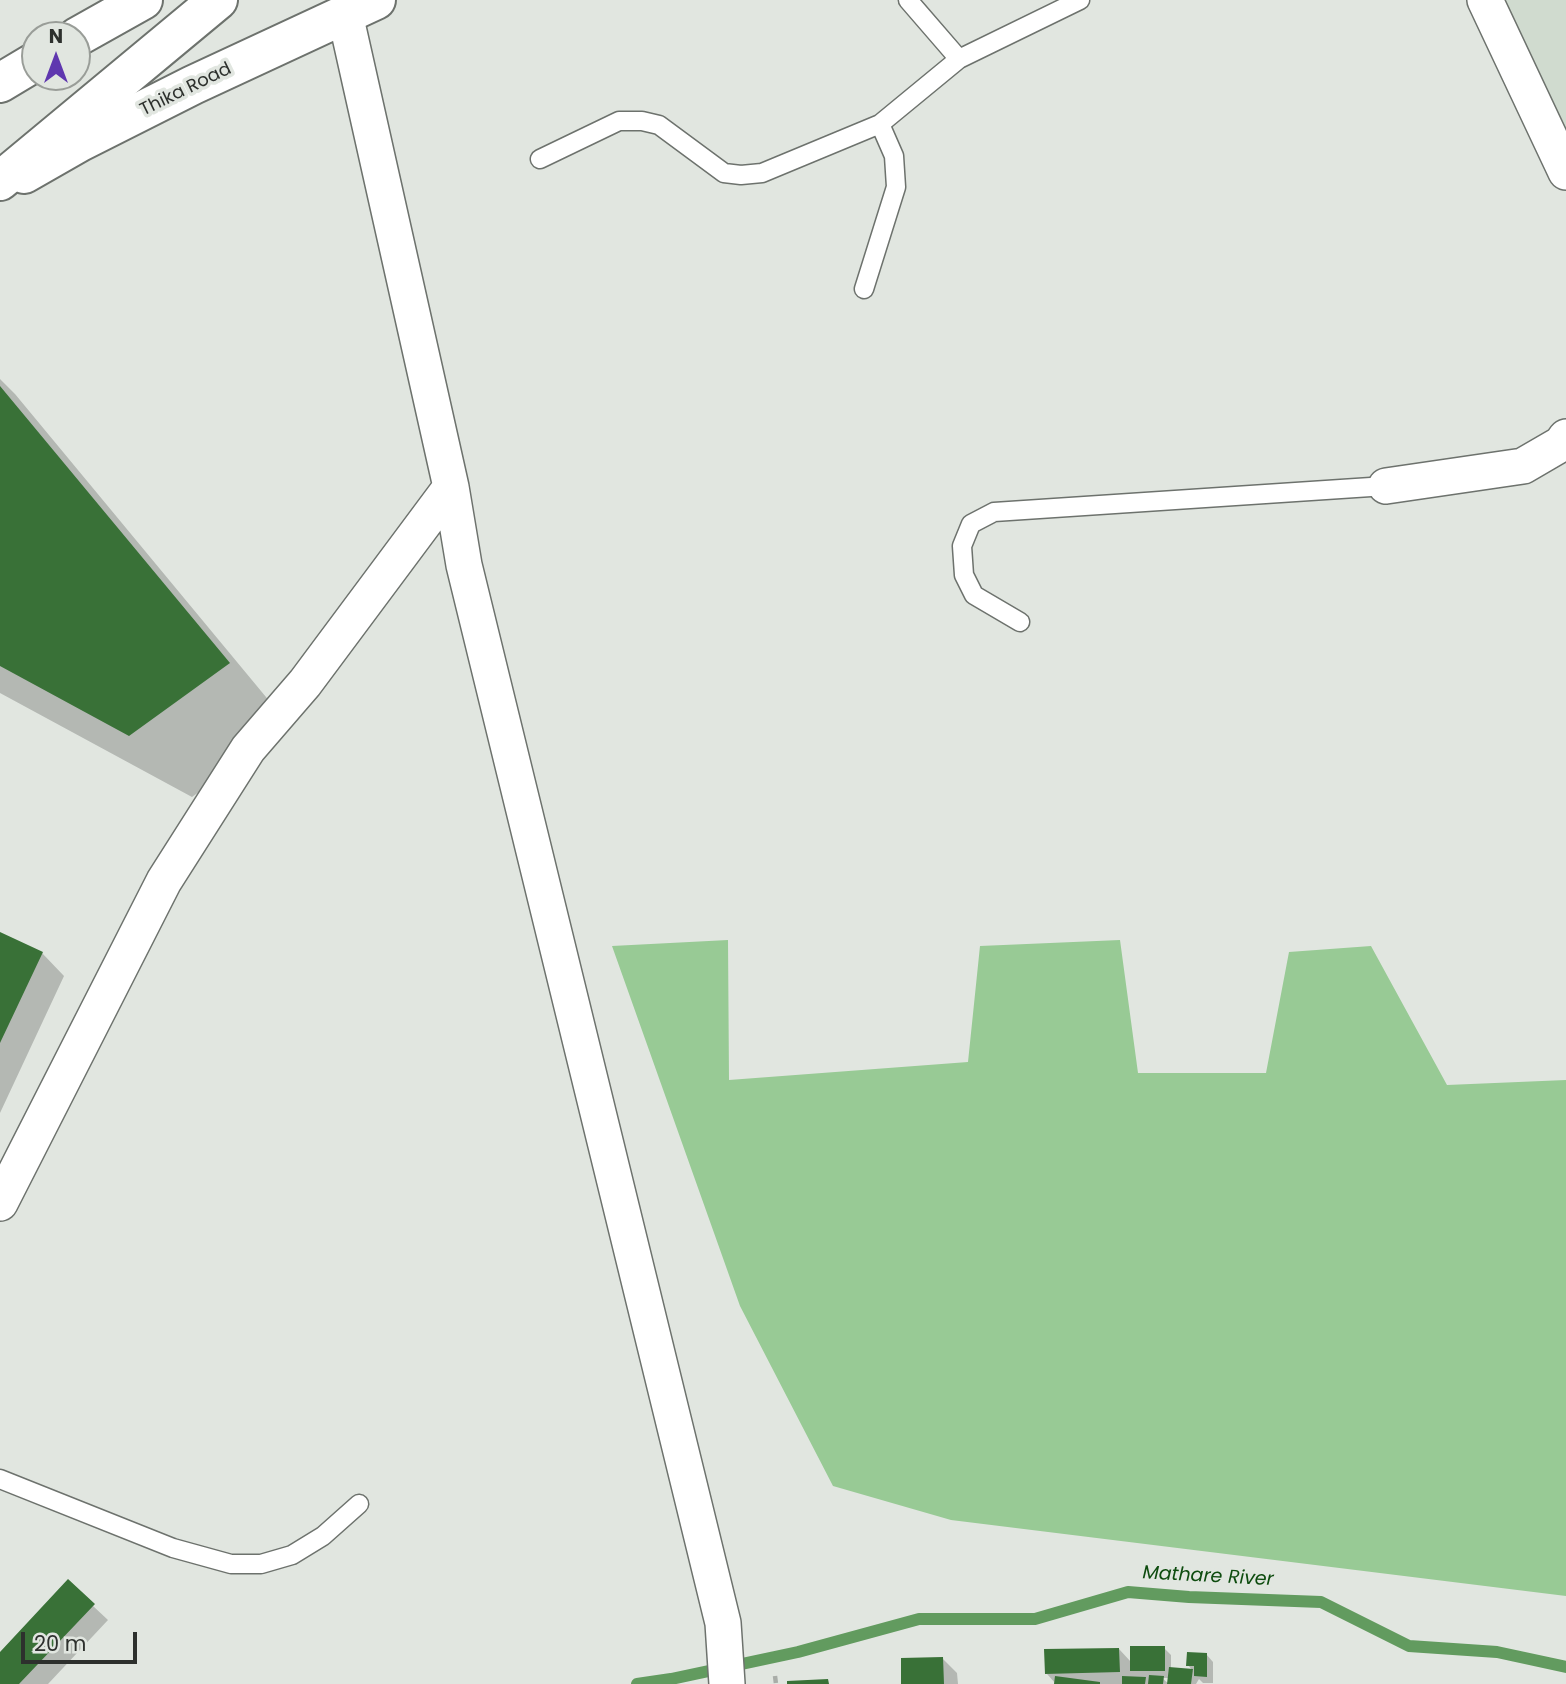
<!DOCTYPE html>
<style>
body{margin:0}
#map{position:relative;width:1566px;height:1684px;overflow:hidden;background:#e1e6e0;font-family:Poppins,sans-serif}
canvas{display:block}
.north{position:absolute;left:21px;top:21px;width:70px;height:70px;box-sizing:border-box;background:#e1e6e0;border:2px solid #999d98;border-radius:50%;rotate:0deg;font-size:19px;font-weight:700;line-height:28px;text-align:center;color:#2d302d}
.north::after{content:'';display:block;margin:auto;width:24px;height:32px;background:#5f37af;clip-path:polygon(50% 0,100% 100%,50% 72%,0 100%)}
.scale{position:absolute;left:21px;top:1632px;width:116px;height:32px;box-sizing:border-box;border:4px solid #2d302d;border-top:0;padding-left:9px;font-size:21px;line-height:24px;white-space:nowrap;color:#2d302d;-webkit-text-stroke:5px #e1e6e0;paint-order:stroke}
</style>
<div id="map">
<canvas width="1566" height="1684"></canvas>
<div class="north">N</div>
<div class="scale">20 m</div>
</div>
<script>
const context = document.querySelector('canvas').getContext('2d');
context.lineJoin = 'round';
function fillPath(path, color) {
  context.fillStyle = color;
  context.fill(path, 'evenodd');
}
function shape(rows) {
  const path = new Path2D();
  for (const r of rows) {
    path.moveTo(r[0], r[1]);
    for (let i = 2; i < r.length; i += 2) path.lineTo(r[i], r[i + 1]);
  }
  return path;
}
function trace(path, color, width, dash) {
  context.strokeStyle = color;
  context.lineWidth = width;
  context.lineCap = dash ? 'butt' : 'round';
  context.setLineDash(dash || []);
  context.stroke(path);
}
function write(font, color, halo, rows, align = 'center') {
  context.font = font + ' Poppins,sans-serif';
  context.lineWidth = 7;
  context.setLineDash([]);
  context.textBaseline = 'middle';
  context.strokeStyle = halo;
  context.fillStyle = color;
  for (const [text, x, y, turn = 0] of rows) {
    context.save();
    context.translate(x, y);
    context.rotate((+turn || 0) * Math.PI / 180);
    context.textAlign = isNaN(turn) ? turn : align;
    if (halo) context.strokeText(text, 0, 0);
    context.fillText(text, 0, 0);
    context.restore();
  }
}
const built = shape([
 [1502,0,1566,0,1566,137]
]);
const green = shape([
 [728,940,729,1080,968,1062,980,946,1120,940,1138,1073,1266,1073,1289,952,1371,946,1447,1085,1566,1080,1566,1596,951,1520,833,1486,740,1306,612,946]
]);
const shadow = shape([
 [0,379,15,394,290,726,192,797,0,693],
 [0,934,42,953,64,976,0,1113],
 [93,1606,108,1620,48,1684,0,1684,0,1655],
 [1164,1648,1171,1655,1171,1669,1193,1671,1188,1665,1206,1654,1213,1662,1213,1683,1203,1683,1199,1679,1196,1684,1169,1684,1170,1678,1162,1678,1169,1684,1056,1684,1047,1674,1119,1649,1131,1662],
 [942,1658,957,1673,958,1684,903,1684]
]);
const stream = shape([
 [637,1684,671,1679,798,1652,919,1619,1035,1619,1128,1592,1189,1597,1321,1602,1409,1646,1497,1652,1566,1667]
]);
const building = shape([
 [0,386,230,663,129,736,0,666],
 [0,932,43,952,0,1043],
 [68,1579,95,1604,19,1684,0,1684,0,1652],
 [1130,1646,1165,1646,1165,1671,1130,1671],
 [1119,1648,1120,1672,1045,1674,1044,1649],
 [1187,1652,1207,1653,1207,1677,1194,1676,1194,1666,1186,1666],
 [943,1657,944,1684,901,1684,901,1658],
 [1169,1667,1193,1669,1191,1684,1167,1684],
 [1149,1675,1164,1676,1163,1684,1148,1684],
 [1055,1676,1100,1682,1100,1684,1054,1684],
 [1122,1676,1146,1677,1145,1684,1122,1684],
 [828,1679,829,1684,787,1684,787,1681]
]);
const path = shape([
 [775,1676,776,1684]
]);
const lane = shape([
 [908,0,959,59],
 [540,159,619,121,642,121,659,125,724,173,741,175,762,173,880,124,959,59,1080,0],
 [864,289,896,187,894,156,880,124],
 [1020,622,974,595,964,575,962,546,971,524,994,512,1386,486],
 [0,1479,173,1548,231,1564,261,1564,292,1555,323,1536,359,1504]
]);
const street = shape([
 [1485,0,1566,172],
 [345,14,451,487,464,565,723,1623,727,1684],
 [1386,486,1523,466,1561,444,1566,437],
 [0,1203,164,881,248,749,305,683,451,487]
]);
const secondary = shape([
 [24,174,80,142,193,85,376,0]
]);
const highway = shape([
 [77,37,143,0],
 [0,83,35,62],
 [0,181,218,0]
]);
const streetNames = [
 ["Thika Road",186,90,-26]
];
const waterNames = [
 ["Mathare River",1208,1577,3]
];
fillPath(built, '#d0dbcf');
fillPath(green, '#98ca95');
fillPath(shadow, '#0003');
trace(stream, '#629b5f', 12);
fillPath(building, '#397137');
trace(lane, '#6d726d', 21);
trace(street, '#6d726d', 38);
trace(secondary, '#6d726d', 42);
trace(highway, '#6d726d', 42);
trace(path, '#a9ada8', 4.5, [7, 3.5]);
trace(lane, '#fff', 18);
trace(street, '#fff', 35);
trace(secondary, '#fff', 38);
trace(highway, '#fff', 38);
write('18px', '#2d302d', '#e1e6e0', streetNames);
write('italic 19px', '#0e4c0f', '#e1e6e0', waterNames);
</script>
